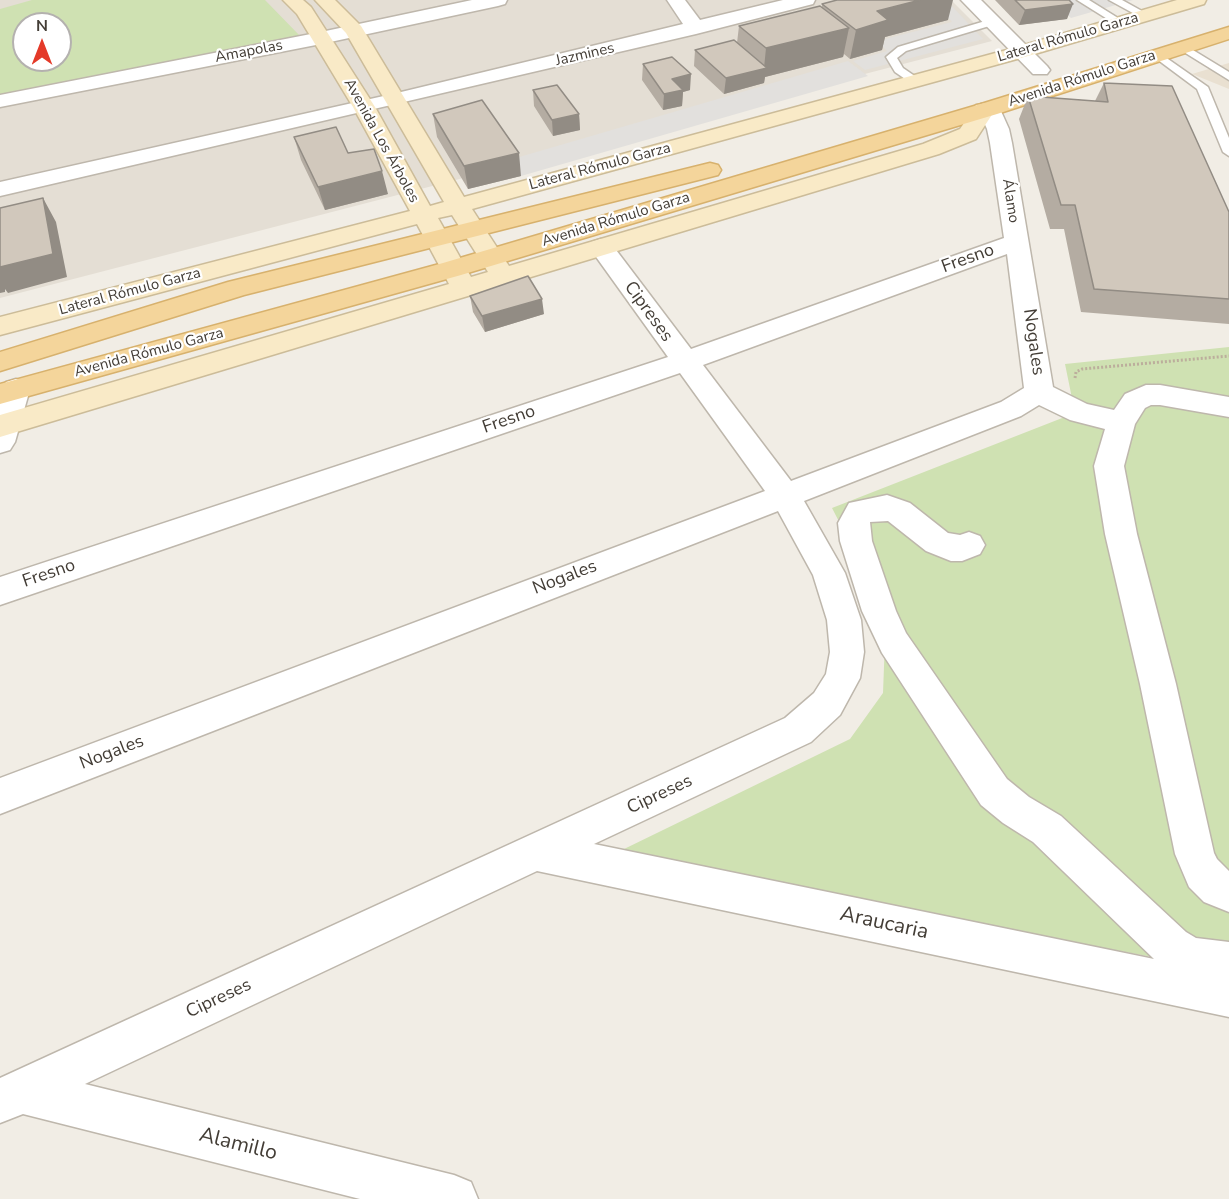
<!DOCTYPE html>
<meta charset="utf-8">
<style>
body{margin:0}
#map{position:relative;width:1229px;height:1199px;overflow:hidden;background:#f1ede5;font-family:"Nunito Sans",sans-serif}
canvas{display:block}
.north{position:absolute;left:12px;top:12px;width:60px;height:60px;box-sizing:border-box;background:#fff;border:2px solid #b4b1af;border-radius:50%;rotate:0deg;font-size:16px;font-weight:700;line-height:24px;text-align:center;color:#433d36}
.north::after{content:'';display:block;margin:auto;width:21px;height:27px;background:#e43a29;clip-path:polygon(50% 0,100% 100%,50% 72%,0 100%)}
</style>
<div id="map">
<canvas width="1229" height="1199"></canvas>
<div class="north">N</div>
</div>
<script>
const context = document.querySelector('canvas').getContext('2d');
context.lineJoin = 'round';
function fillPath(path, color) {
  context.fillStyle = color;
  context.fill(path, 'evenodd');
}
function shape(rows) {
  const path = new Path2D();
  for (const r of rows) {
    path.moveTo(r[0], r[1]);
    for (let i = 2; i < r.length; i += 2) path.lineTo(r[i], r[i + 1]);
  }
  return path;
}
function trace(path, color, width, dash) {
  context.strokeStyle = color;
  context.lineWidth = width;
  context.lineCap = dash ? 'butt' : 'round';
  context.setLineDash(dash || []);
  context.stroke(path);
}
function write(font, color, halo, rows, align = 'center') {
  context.font = font + ' "Nunito Sans",sans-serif';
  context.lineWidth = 4.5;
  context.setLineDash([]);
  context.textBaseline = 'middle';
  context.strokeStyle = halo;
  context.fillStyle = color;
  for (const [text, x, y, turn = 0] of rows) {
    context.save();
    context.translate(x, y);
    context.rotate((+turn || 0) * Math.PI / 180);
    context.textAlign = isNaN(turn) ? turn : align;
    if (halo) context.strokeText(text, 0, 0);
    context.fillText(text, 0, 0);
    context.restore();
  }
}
const residential = shape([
 [0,0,951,0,992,41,0,298],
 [24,24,60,24,60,60,24,60]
]);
const education = shape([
 [1229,63,1229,89,1192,74]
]);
const green = shape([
 [32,0,265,0,300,36,0,98,0,9],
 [24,24,60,24,60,60,24,60],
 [1229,347,1229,971,646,864,622,850,850,739,883,693,886,613,832,508,1075,413,1065,364]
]);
const parking = shape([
 [1050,0,1133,0,1071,18],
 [949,3,983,39,865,70,853,61,887,51,877,41,952,22,938,6],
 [848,61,868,76,521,176,516,158]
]);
const path = shape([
 [1075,378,1076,372,1082,369,1229,356]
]);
const lane = shape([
 [1077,0,1089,0,1126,23,1117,25,1077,0],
 [1109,0,1122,0,1151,16,1142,18,1109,0],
 [992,19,996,20,996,24,906,51,897,58,903,68,919,79,919,83,911,83,895,72,886,57,898,47,992,19],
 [1183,44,1229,72,1229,80,1179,49,1178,47,1183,44],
 [1158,52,1208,87,1229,138,1229,156,1223,152,1197,89,1154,57,1154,53,1158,52]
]);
const street = shape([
 [472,0,507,0,505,4,498,6,321,44,0,107,0,95,321,32,472,0],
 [667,0,685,0,700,20,783,0,815,0,813,4,696,34,0,196,0,182,397,93,683,24,667,0],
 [961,0,981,0,1047,66,1050,70,1047,74,1033,74,961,0],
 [989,103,997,104,1000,109,1009,129,1012,143,1053,387,1087,404,1114,410,1125,394,1146,385,1160,385,1229,397,1229,417,1160,405,1151,405,1145,408,1135,424,1124,466,1137,534,1176,684,1214,853,1217,859,1229,871,1229,912,1204,902,1189,887,1175,854,1140,684,1105,534,1094,466,1105,429,1070,420,1039,405,1021,416,804,501,845,573,861,620,864,652,860,678,840,715,811,742,594,844,1154,959,1033,842,1003,823,981,805,882,653,862,611,840,541,838,523,849,503,887,495,910,503,948,533,960,535,969,532,980,536,985,545,980,554,962,561,951,561,926,551,888,521,870,522,872,541,896,611,906,633,1007,779,1029,797,1061,816,1186,932,1196,938,1229,942,1229,1017,537,871,85,1084,454,1175,471,1182,478,1199,360,1199,23,1114,0,1123,0,1078,785,718,814,693,826,674,830,652,827,620,813,575,778,511,0,814,0,778,765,491,680,373,0,605,0,577,668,357,589,247,592,242,601,239,610,242,691,349,1004,238,990,143,987,129,978,109,981,104,989,103],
 [1007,254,1024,388,1001,402,791,481,703,365,1007,254],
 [16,379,26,382,30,389,15,442,10,450,0,453,0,395,6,382,16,379]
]);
const secondary = shape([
 [283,0,303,0,311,7,375,107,430,206,444,202,346,33,315,0,335,0,361,26,464,197,1014,48,1177,0,1206,0,1204,4,1028,56,472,209,509,266,923,144,960,129,976,105,984,104,992,105,995,110,976,139,939,154,0,437,0,415,449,284,417,224,0,335,0,317,410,211,353,107,297,14,283,0],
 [452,215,488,272,471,277,438,218,452,215]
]);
const primary = shape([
 [1229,27,1229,39,997,114,461,275,0,404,0,384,443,263,981,104,1229,27],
 [710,163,718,165,721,170,718,175,244,295,0,371,0,352,228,282,710,163]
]);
const wall = shape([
 [995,0,1069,0,1067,19,1019,25],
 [822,4,948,20,885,37,882,50,850,59,844,54,843,57,765,77,764,83,724,94,694,66,695,50,737,43,739,26,822,7],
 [643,64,690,90,683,92,682,106,663,110,642,80],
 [1104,83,1229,212,1229,324,1081,312,1064,229,1050,229,1019,119,1028,96,1095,101],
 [533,90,579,114,580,130,553,136,534,106],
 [433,114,521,176,468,189,437,137],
 [294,137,348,153,388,194,325,210,301,160],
 [470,296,544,314,485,332,473,312]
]);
const shadedWall = shape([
 [920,0,953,0,948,20,885,37,882,50,850,59,856,30,877,11],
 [1073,4,1067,19,1019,25,1025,10],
 [849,28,843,57,765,77,764,83,724,94,726,78,764,68,766,48],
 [691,74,690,90,683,92,682,106,663,110,664,94,672,79],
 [579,114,580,130,553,136,552,120],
 [519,153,521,176,468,189,464,166],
 [382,171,388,194,325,210,318,187],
 [43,198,56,222,67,277,8,293,5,289,5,292,0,293,0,259],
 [542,299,544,314,485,332,482,316]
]);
const building = shape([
 [837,0,920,0,877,11,888,20,856,30,822,4,837,0],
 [1015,0,1069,0,1073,4,1025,10,1015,0],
 [820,6,849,28,766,48,739,26,820,6],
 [734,40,767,68,726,78,695,50,734,40],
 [672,57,691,74,672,79,683,90,664,94,643,64,672,57],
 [1104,83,1172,86,1229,212,1229,299,1094,289,1075,205,1061,205,1028,96,1108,102,1104,83],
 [557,85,579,114,552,120,533,90,557,85],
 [482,100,519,153,464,166,433,114,482,100],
 [336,127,348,153,374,149,382,171,318,187,294,137,336,127],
 [43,198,53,254,0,267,0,208,43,198],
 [528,276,542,299,482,316,470,296,528,276]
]);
const farStreetnames = [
 ["Lateral Rómulo Garza",1068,38,-16],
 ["Amapolas",249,52,-11],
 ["Jazmines",585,55,-13],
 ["Avenida Rómulo Garza",1082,79,-18],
 ["Avenida Los Árboles",381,141,61],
 ["Lateral Rómulo Garza",600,167,-15],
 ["Álamo",1010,201,81],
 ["Avenida Rómulo Garza",616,220,-17],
 ["Lateral Rómulo Garza",130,292,-15],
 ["Avenida Rómulo Garza",149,353,-15]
];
const streetNames = [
 ["Fresno",968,259,-20],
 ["Cipreses",648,312,54],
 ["Nogales",1033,342,82],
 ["Fresno",509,420,-19],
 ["Fresno",49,574,-19],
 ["Nogales",565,578,-21],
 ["Nogales",112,753,-21],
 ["Cipreses",660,795,-25],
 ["Cipreses",219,999,-25]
];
const nearStreetnames = [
 ["Araucaria",884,924,12],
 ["Alamillo",238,1145,14]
];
fillPath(residential, '#e4ded4');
fillPath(education, '#e9e0d1');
fillPath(green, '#cfe1b2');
fillPath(parking, '#e2e0dd');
trace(lane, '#beb7ac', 3);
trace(street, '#beb7ac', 3);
trace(secondary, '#ccbc99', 3);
trace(primary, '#d7b16d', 3);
trace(path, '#bcae9c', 3, [2, 2]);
fillPath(lane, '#fff');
fillPath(street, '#fff');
fillPath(secondary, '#f9eac7');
fillPath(primary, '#f4d59b');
fillPath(wall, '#b4aca2');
fillPath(shadedWall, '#928c84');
fillPath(building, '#d1c8bc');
trace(building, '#928c84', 1.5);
write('15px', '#433d36', '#fff', farStreetnames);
write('18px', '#433d36', '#fff', streetNames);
write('21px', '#433d36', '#fff', nearStreetnames);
</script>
